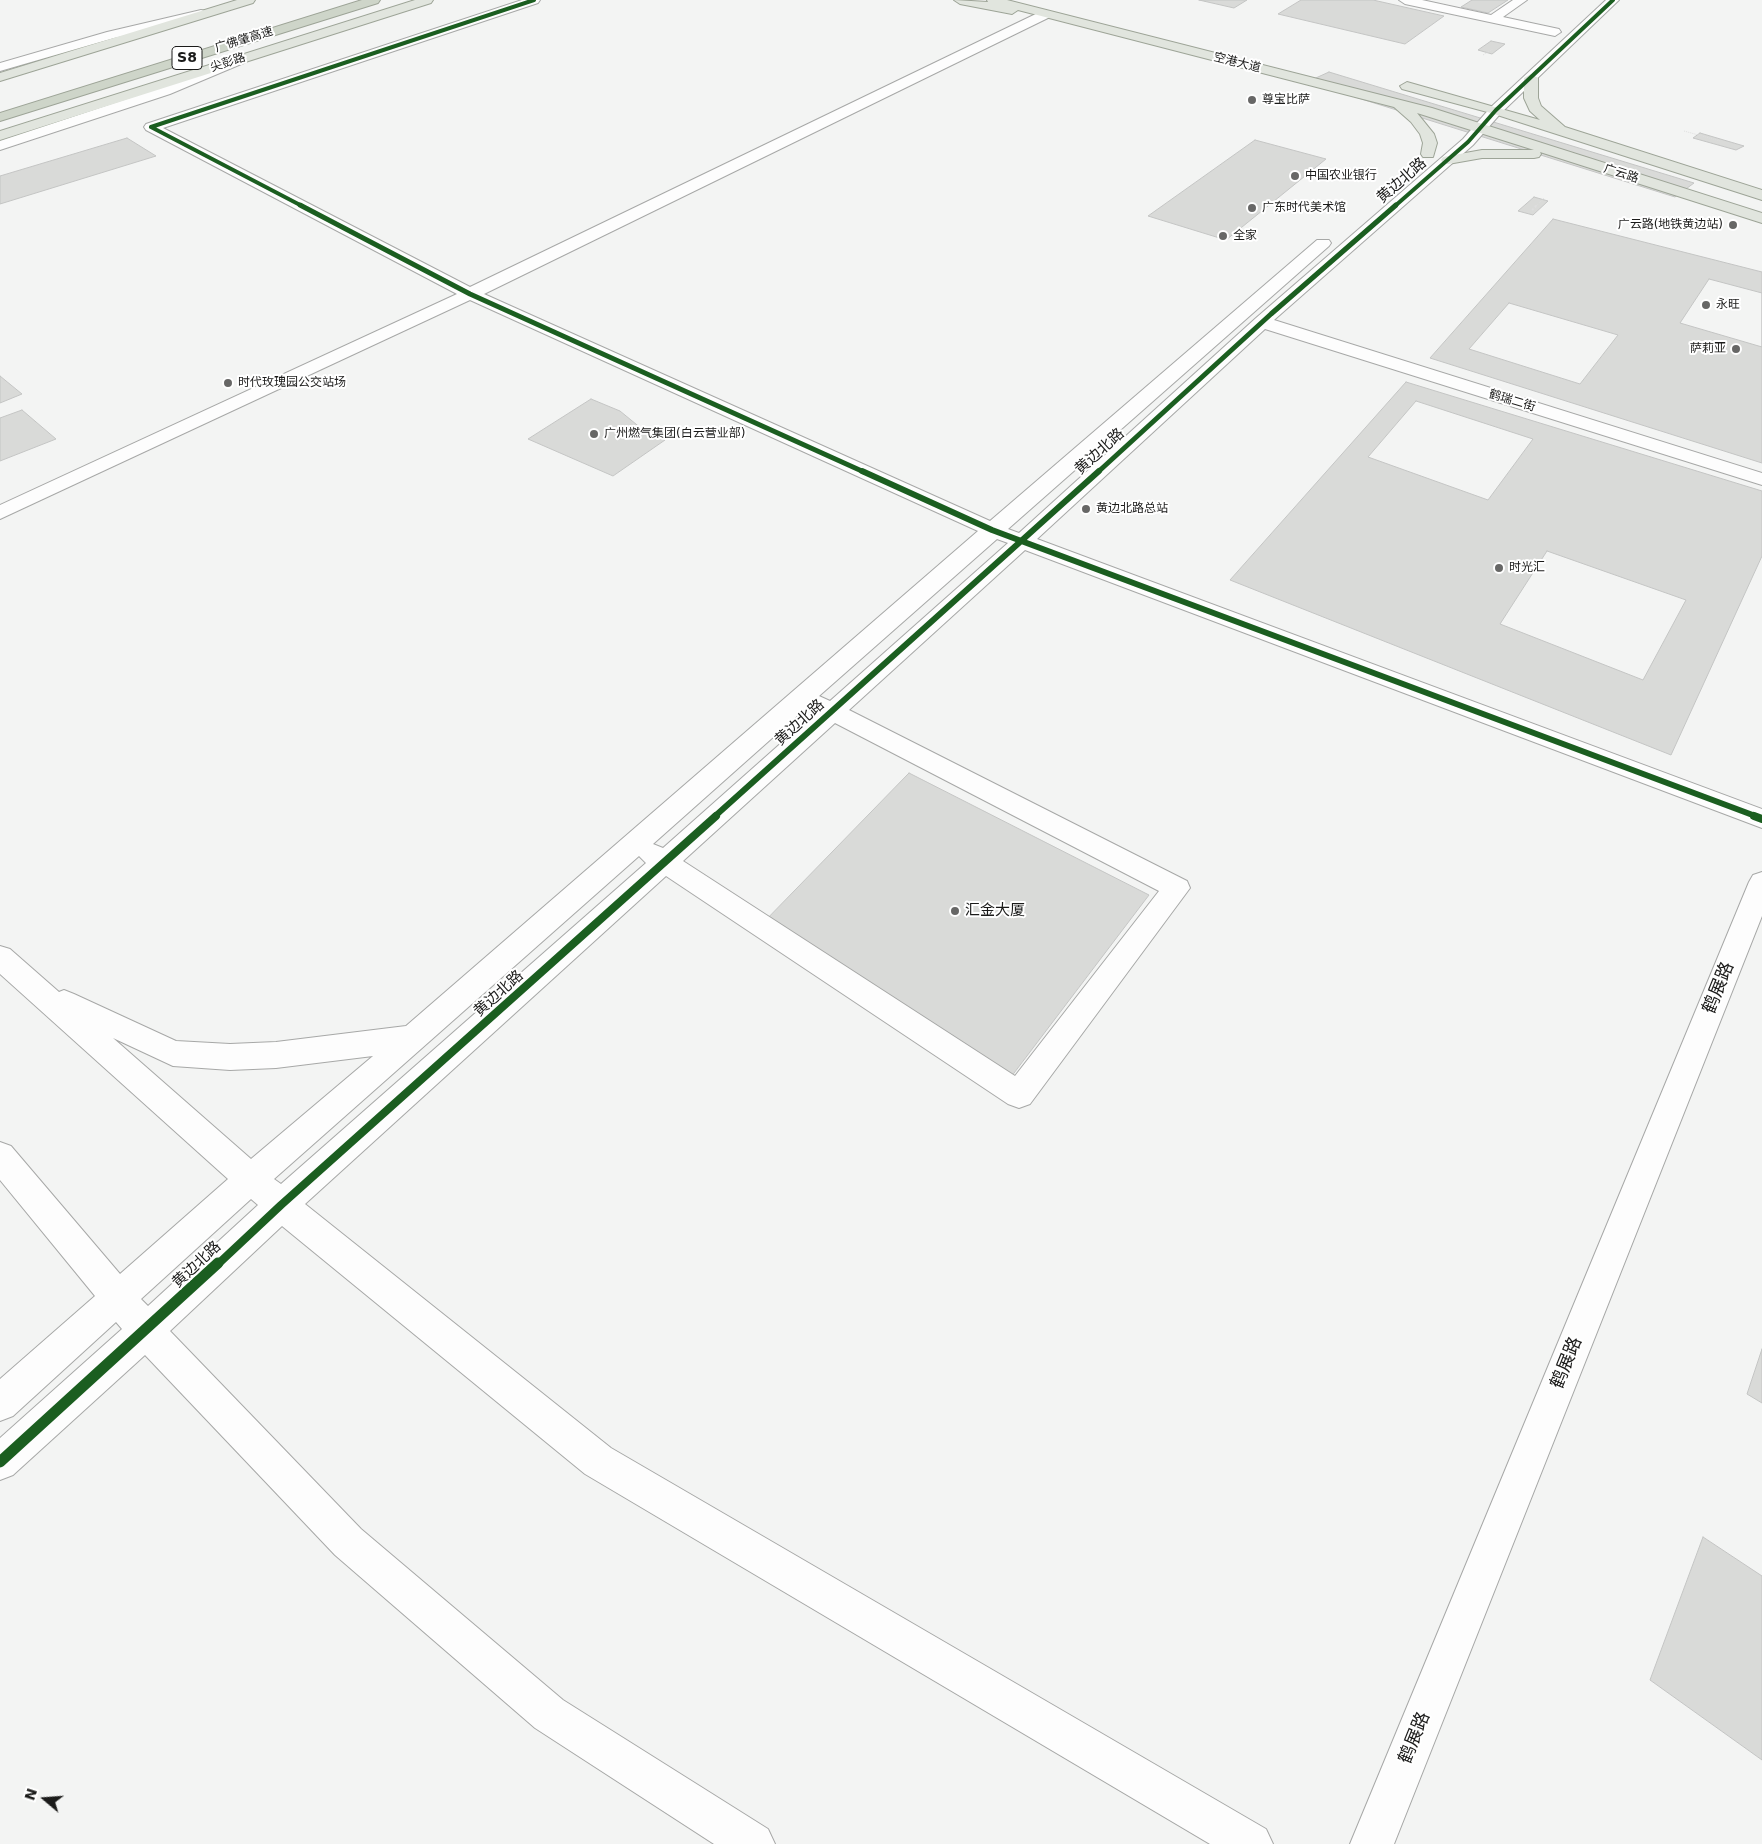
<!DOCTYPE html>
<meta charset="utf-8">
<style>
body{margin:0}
#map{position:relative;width:1762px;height:1844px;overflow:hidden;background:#f3f4f3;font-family:"DejaVu Sans",sans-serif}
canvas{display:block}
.north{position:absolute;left:20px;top:1774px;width:50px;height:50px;-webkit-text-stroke:4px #fff;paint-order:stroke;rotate:288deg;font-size:14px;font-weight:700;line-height:20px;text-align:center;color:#1b1b1a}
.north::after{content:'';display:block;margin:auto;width:18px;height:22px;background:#1b1b1a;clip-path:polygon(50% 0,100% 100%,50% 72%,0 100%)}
</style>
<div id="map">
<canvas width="1762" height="1844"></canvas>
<div class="north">N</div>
</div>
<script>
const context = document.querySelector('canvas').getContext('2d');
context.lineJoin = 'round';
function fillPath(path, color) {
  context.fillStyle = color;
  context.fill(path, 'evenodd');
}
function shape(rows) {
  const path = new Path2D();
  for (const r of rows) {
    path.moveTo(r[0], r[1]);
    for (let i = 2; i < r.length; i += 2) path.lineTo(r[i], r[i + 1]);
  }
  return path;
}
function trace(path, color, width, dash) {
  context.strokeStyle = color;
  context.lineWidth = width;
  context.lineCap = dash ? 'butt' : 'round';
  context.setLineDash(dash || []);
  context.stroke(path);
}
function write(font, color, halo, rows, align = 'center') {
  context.font = font + ' "DejaVu Sans","Noto Sans SC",sans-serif';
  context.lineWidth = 4;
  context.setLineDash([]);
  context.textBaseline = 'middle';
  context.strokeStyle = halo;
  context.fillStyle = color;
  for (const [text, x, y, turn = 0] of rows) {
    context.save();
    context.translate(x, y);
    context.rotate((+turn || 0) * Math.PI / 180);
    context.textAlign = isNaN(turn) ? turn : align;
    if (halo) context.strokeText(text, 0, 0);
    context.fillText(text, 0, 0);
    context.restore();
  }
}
const building = shape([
 [1199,0,1247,0,1234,8,1199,0],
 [1301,0,1373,0,1444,16,1405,44,1278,14,1301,0],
 [1472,0,1508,0,1488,13,1461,7,1472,0],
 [1491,41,1505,44,1492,54,1478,50,1491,41],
 [1329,72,1694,183,1675,197,1307,82,1329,72],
 [1700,133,1744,146,1736,150,1693,138,1700,133],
 [127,138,156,156,0,204,0,176,127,138],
 [1255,140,1326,159,1226,240,1148,216,1255,140],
 [1534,197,1548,201,1533,215,1518,211,1534,197],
 [1553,219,1762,272,1762,463,1430,358,1553,219],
 [1709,279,1762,293,1762,347,1680,323,1709,279],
 [1509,303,1618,335,1580,384,1469,349,1509,303],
 [0,376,22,394,0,403,0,376],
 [1406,382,1762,491,1762,556,1671,755,1230,580,1406,382],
 [591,399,620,411,642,429,665,440,613,476,528,439,591,399],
 [1416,401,1533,439,1488,500,1368,457,1416,401],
 [22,410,56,439,0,461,0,418,22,410],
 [1547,551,1686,600,1643,680,1500,624,1547,551],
 [909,773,1149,895,1011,1077,759,927,909,773],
 [1762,1349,1762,1403,1747,1394,1762,1349],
 [1703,1537,1762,1576,1762,1760,1650,1680,1703,1537]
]);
const pathFar1 = shape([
 [1483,55,1493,49],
 [1684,131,1720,141],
 [1536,206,1544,198]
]);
const path = shape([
 [1532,210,1537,205]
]);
const minor = shape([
 [522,0,540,0,538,3,163,128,470,287,1042,11,1050,11,1052,14,1050,17,484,294,990,521,1317,240,1329,240,1331,243,1329,246,1008,529,1019,533,1256,318,1463,139,1491,107,1606,0,1619,0,1501,113,1473,145,1274,320,1762,473,1762,485,1265,329,1037,539,1762,809,1762,828,1025,550,849,710,1187,881,1190,888,1030,1104,1019,1108,1008,1104,666,876,305,1204,611,1448,1266,1829,1273,1844,1210,1844,585,1474,282,1226,170,1331,361,1529,563,1700,768,1829,775,1844,714,1844,535,1728,335,1555,145,1355,13,1475,0,1480,0,1438,122,1329,116,1322,13,1416,0,1421,0,1379,95,1296,0,1180,0,1142,11,1146,120,1274,228,1179,0,974,0,946,10,949,59,992,64,990,74,994,176,1041,230,1044,276,1042,406,1026,978,531,470,300,0,519,0,505,457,294,146,130,144,127,146,124,522,0],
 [997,539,1008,543,830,701,819,696,997,539],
 [807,707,815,713,663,848,653,844,807,707],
 [835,723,1159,891,1015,1076,683,861,835,723],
 [639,856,646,863,281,1184,274,1179,639,856],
 [113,1038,173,1066,230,1070,276,1068,373,1056,251,1159,113,1038],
 [251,1199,258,1205,148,1306,141,1299,251,1199],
 [1399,0,1422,0,1491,15,1513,0,1527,0,1503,17,1559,29,1561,32,1555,36,1405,4,1399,0],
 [201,10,205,11,207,14,205,17,114,38,0,71,0,63,107,32,201,10],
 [241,55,246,56,247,59,246,62,170,94,0,150,0,141,160,88,241,55],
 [1762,872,1762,916,1394,1844,1350,1844,1749,882,1753,875,1762,872]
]);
const major = shape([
 [237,0,255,0,253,3,0,81,0,73,237,0],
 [415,0,433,0,431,3,0,140,0,131,415,0],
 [954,0,988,2,987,0,1007,0,1432,108,1762,213,1762,223,1540,152,1541,154,1539,157,1534,158,1482,158,1448,164,1443,163,1441,160,1443,157,1482,150,1534,150,1417,113,1434,134,1437,143,1433,157,1423,157,1421,154,1423,143,1420,134,1411,122,1394,107,1018,10,1012,14,960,4,954,0],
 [1531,74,1538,78,1538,98,1541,106,1565,127,1762,190,1762,200,1491,113,1402,89,1400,86,1407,82,1540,120,1530,111,1524,98,1524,78,1531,74]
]);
const highway = shape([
 [362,0,380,0,378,3,0,121,0,113,362,0]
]);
const cyclewayFar4 = shape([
 [302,206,151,127,534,0],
 [1395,206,1468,142,1496,110,1613,0]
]);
const cyclewayFar3 = shape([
 [300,205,470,294,864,472],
 [1098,472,1271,314,1396,205]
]);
const cyclewayFar2 = shape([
 [862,471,992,530,1758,817],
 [714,817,1099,471]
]);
const cyclewayFar1 = shape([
 [1754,816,1762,819],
 [217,1265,281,1205,716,816]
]);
const cycleway = shape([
 [0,1462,218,1263]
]);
const markers = [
 [1252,100,5,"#676766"],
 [1295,176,5,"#676766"],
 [1252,208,5,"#676766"],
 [1733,225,5,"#676766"],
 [1223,236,5,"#676766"],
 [1706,305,5,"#676766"],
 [1736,349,5,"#676766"],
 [228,383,5,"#676766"],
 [594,434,5,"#676766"],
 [1086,509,5,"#676766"],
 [1499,568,5,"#676766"],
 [955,911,5,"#676766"]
];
const farStreetnames = [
 ["广佛肇高速",244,40,-17],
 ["尖彭路",228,63,-18],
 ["空港大道",1237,63,14],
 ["广云路",1621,174,18],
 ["鹤瑞二街",1512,401,17]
];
const farPoinames = [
 ["尊宝比萨",1262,100],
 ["中国农业银行",1305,176],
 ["广东时代美术馆",1262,208],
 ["广云路(地铁黄边站)",1723,225,"right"],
 ["全家",1233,236],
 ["永旺",1716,305],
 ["萨莉亚",1726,349,"right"],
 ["时代玫瑰园公交站场",238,383],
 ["广州燃气集团(白云营业部)",604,434],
 ["黄边北路总站",1096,509],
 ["时光汇",1509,568]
];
const shields = [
 [187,58,30]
];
const shieldNames = [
 ["S8",187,58]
];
const streetNames = [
 ["黄边北路",1402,181,-41],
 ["黄边北路",1100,452,-42],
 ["黄边北路",800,723,-42],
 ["黄边北路",499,994,-42],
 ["黄边北路",197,1265,-43]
];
const poiNames = [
 ["汇金大厦",965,911]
];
const nearStreetnames = [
 ["鹤展路",1719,988,-68],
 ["鹤展路",1567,1363,-68],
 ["鹤展路",1415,1738,-68]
];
fillPath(building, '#d9dad8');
trace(building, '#c4c5c4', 1);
trace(minor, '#a7a8a7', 2);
trace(major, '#9da497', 2);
trace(highway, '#9da497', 2);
trace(pathFar1, '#dedede', 1, [1, 1]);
trace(path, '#dedede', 2, [2, 2]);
fillPath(minor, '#fdfdfd');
fillPath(major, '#e1e5de');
fillPath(highway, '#ced5c9');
trace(cyclewayFar4, '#1b5e20', 4);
trace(cyclewayFar3, '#1b5e20', 5);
trace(cyclewayFar2, '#1b5e20', 6);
trace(cyclewayFar1, '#1b5e20', 8);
trace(cycleway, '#1b5e20', 11);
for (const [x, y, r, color] of markers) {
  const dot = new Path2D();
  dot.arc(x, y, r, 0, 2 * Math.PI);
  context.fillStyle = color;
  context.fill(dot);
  trace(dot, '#fff', 2);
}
write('12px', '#1b1b1a', '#fff', farStreetnames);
write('12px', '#1b1b1a', '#fff', farPoinames, 'left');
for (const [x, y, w] of shields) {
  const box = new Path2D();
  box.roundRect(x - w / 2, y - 11.5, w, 23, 4);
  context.fillStyle = '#fff';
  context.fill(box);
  trace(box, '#1b1b1a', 1);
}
write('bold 14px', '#1b1b1a', null, shieldNames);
write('15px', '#1b1b1a', '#fff', streetNames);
write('15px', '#1b1b1a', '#fff', poiNames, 'left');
write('18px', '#1b1b1a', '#fff', nearStreetnames);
</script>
